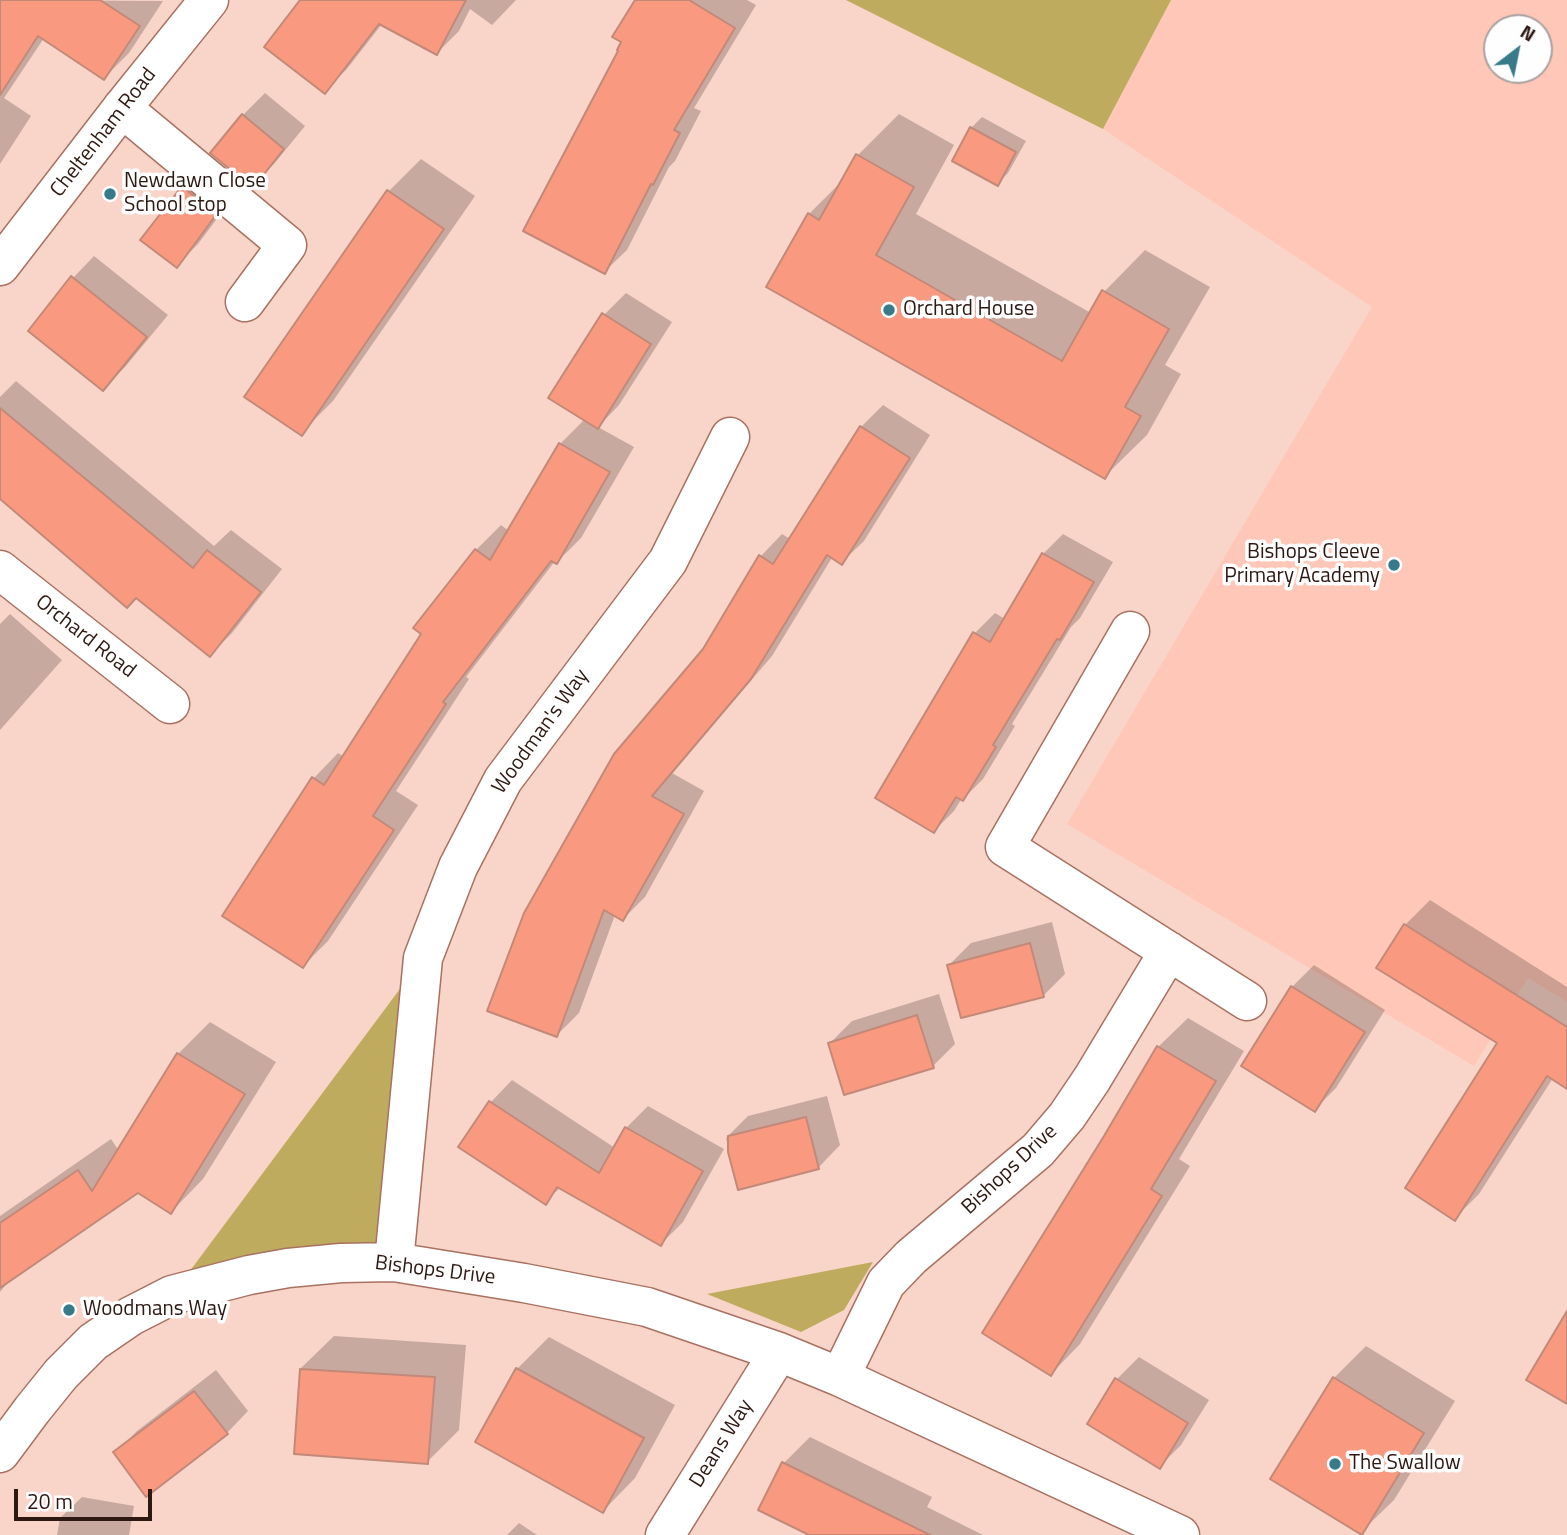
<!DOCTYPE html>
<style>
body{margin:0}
#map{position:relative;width:1567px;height:1535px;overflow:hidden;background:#f9d4c9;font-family:"Titillium Web",sans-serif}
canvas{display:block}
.north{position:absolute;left:1483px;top:14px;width:70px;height:70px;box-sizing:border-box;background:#fefefe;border:2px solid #aba2a0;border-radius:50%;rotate:32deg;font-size:19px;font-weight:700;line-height:28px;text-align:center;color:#2e1812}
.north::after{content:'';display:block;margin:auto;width:24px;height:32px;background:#377a8a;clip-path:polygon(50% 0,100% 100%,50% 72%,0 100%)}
.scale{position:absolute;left:14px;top:1489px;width:138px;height:32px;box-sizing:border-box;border:4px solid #2e1812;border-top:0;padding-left:9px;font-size:21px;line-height:24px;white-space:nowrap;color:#2e1812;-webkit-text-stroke:5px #fefefe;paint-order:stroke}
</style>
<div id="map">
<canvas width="1567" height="1535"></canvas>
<div class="north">N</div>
<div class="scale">20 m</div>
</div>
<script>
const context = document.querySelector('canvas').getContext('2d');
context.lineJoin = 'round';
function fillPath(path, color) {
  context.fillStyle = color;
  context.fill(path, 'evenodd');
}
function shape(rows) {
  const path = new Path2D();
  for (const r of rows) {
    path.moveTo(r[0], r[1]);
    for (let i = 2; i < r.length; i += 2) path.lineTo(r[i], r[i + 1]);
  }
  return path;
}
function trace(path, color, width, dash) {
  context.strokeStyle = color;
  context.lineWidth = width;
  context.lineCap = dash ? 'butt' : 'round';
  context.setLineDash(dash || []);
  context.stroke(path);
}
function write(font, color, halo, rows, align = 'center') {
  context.font = font + ' "Titillium Web",sans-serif';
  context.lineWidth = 7;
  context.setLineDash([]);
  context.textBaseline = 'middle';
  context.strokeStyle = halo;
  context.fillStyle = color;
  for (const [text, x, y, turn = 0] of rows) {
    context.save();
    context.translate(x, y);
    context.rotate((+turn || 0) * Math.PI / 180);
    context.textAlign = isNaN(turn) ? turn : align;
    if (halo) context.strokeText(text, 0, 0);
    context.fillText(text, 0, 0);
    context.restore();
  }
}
const built = shape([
 [1171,0,1567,0,1567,1002,1528,978,1474,1066,1067,824,1372,307,1103,129],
 [1497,28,1539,28,1539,70,1497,70]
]);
const green = shape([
 [846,0,1171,0,1103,129],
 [423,958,394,1262,172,1295],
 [873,1262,844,1310,801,1332,707,1294]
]);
const shadow = shape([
 [0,0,163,1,129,53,104,78,44,38,4,98,31,116,0,164],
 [300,0,516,0,492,25,470,9,459,31,437,53,382,24,346,70,324,91,294,11],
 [637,0,747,0,756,5,694,108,701,111,675,161,669,167,627,250,605,271,623,42],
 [265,93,305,126,274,164,252,186,212,152,243,115],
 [899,114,954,145,916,214,1091,313,1104,292,1145,250,1210,287,1165,365,1181,374,1147,435,1105,476,809,214,844,179,858,155],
 [982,117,1026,141,1008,173,998,183,955,160,971,128],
 [421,159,475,196,333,401,301,433,247,397,389,191],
 [205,166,237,192,198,244,176,266,183,188],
 [94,256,168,315,125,367,103,389,73,278],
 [626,293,672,322,619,405,598,427,634,447,581,538,557,562,555,561,466,677,469,679,396,791,418,805,328,941,303,966,225,915,314,778,338,753,344,757,423,634,416,628,476,550,501,525,509,531,560,444,585,419,604,315],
 [16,381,214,546,231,530,282,569,232,633,210,655,137,596,0,497,0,397],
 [883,405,930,435,864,541,842,562,833,556,772,656,672,773,704,791,645,897,623,919,615,915,579,1013,557,1035,490,1010,761,556,782,534,790,539,861,427],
 [1063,534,1113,562,1080,618,1071,627,1012,724,1015,726,983,779,963,799,962,798,954,811,934,831,975,633,995,613,1005,619,1043,554],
 [10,614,62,660,0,730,0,624],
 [1430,900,1567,987,1567,1087,1553,1078,1479,1194,1455,1218,1499,1043,1405,925],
 [1052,922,1065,974,1043,996,949,965,971,943],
 [1314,965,1385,1010,1336,1088,1314,1110,1292,987],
 [939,994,955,1044,933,1066,830,1043,852,1021],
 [1188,1018,1244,1051,1179,1159,1190,1166,1080,1344,1051,1374,1158,1047],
 [210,1022,276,1062,203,1179,171,1212,138,1191,10,1280,0,1292,0,1216,111,1139,119,1151,178,1054],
 [512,1080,615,1148,626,1128,648,1106,724,1149,683,1222,661,1244,561,1187,545,1202,461,1147,491,1102],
 [827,1096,840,1145,819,1167,739,1188,726,1138,748,1116],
 [334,1336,466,1345,459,1430,427,1462,296,1452,301,1368],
 [549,1337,675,1405,635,1478,603,1511,517,1369],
 [1366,1346,1455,1401,1394,1500,1361,1532,1334,1378],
 [1139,1357,1209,1400,1181,1445,1159,1467,1117,1379],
 [216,1370,248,1411,227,1433,115,1453,137,1431],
 [810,1437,932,1497,927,1507,983,1535,813,1535,784,1463],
 [82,1497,134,1506,129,1535,57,1535,60,1518],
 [519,1523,537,1535,507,1535]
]);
const building = shape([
 [0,0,100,0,140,26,104,80,38,36,0,95,0,0],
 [300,0,466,0,437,55,379,24,325,94,264,47,300,0],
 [635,0,689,0,735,28,674,130,680,133,653,185,651,184,605,274,523,231,618,51,617,50,621,42,612,37,635,0],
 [242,114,284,149,253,188,210,153,242,114],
 [970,127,1016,152,998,186,952,161,970,127],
 [856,154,914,187,876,255,1062,361,1102,290,1169,329,1125,407,1141,416,1105,479,766,287,808,213,819,220,856,154],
 [182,186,216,215,177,268,140,240,182,186],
 [387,190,444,229,302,436,244,397,387,190],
 [71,276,147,337,103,391,28,331,71,276],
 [602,313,651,344,598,429,548,398,602,313],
 [0,408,193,568,207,550,261,592,210,657,136,598,127,608,0,499,0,408],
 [860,426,910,458,842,565,827,555,751,679,652,796,684,814,623,921,604,910,557,1037,487,1011,524,913,614,754,703,649,759,555,773,564,860,426],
 [559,443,610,472,557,564,551,561,443,702,446,704,373,816,394,830,303,968,222,916,312,777,324,785,421,634,413,628,475,549,490,560,559,443],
 [1042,553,1094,582,1060,640,1057,639,993,745,996,747,963,801,956,797,934,833,875,798,973,632,990,642,1042,553],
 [1404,924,1567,1027,1567,1089,1547,1076,1455,1221,1405,1188,1497,1043,1376,968,1404,924],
 [1030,943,1044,997,961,1018,947,965,1030,943],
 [1291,986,1365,1032,1315,1112,1241,1066,1291,986],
 [917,1015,934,1068,844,1095,828,1043,917,1015],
 [1157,1046,1216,1081,1151,1189,1162,1196,1051,1376,982,1333,1104,1136,1157,1046],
 [177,1053,245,1094,171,1214,138,1193,0,1288,0,1223,78,1170,92,1191,177,1053],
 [489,1101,599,1173,625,1127,703,1171,661,1246,557,1187,546,1205,458,1147,489,1101],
 [806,1117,819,1169,738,1190,728,1152,728,1136,806,1117],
 [1567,1311,1567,1404,1526,1380,1567,1311],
 [516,1368,644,1438,603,1513,475,1442,516,1368],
 [300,1369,435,1377,428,1464,294,1454,300,1369],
 [1333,1377,1424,1433,1362,1535,1270,1479,1333,1377],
 [1115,1378,1188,1423,1160,1469,1087,1424,1115,1378],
 [194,1391,228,1434,146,1497,113,1452,194,1391],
 [782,1462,930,1535,809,1535,758,1510,782,1462]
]);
const street = shape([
 [122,108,287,245,245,302],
 [0,570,170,704],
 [1130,631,1005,847,1247,1001],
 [394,1262,423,958,458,867,503,780,668,561,730,437],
 [840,1377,886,1283,911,1257,1038,1150,1067,1116,1092,1079,1169,951],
 [0,1453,32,1410,61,1374,93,1342,131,1316,172,1295,249,1275,288,1268,341,1263,394,1262,524,1283,647,1307,779,1352,840,1377,1180,1535],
 [665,1535,779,1352]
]);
const secondary = shape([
 [0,266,122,108,209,0]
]);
const markers = [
 [110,194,7,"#377a8a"],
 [889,310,7,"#377a8a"],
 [1394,565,7,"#377a8a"],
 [69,1310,7,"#377a8a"],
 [1335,1464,7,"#377a8a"]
];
const streetNames = [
 ["Cheltenham Road",104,133,-52],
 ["Orchard Road",85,637,38],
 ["Woodman's Way",541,732,-54],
 ["Bishops Drive",1010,1170,-43],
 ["Bishops Drive",435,1271,7],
 ["Deans Way",722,1444,-58]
];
const poiNames = [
 ["Newdawn Close",124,182],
 ["School stop",124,206],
 ["Orchard House",903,310],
 ["Bishops Cleeve",1380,553,"right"],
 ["Primary Academy",1380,577,"right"],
 ["Woodmans Way",83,1310],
 ["The Swallow",1349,1464]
];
fillPath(built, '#ffc7b7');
fillPath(green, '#beab5d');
fillPath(shadow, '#0003');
fillPath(building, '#f99a80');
trace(building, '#c28979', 2);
trace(street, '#a87161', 41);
trace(secondary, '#a87161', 41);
trace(street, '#fff', 38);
trace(secondary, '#fff', 38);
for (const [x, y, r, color] of markers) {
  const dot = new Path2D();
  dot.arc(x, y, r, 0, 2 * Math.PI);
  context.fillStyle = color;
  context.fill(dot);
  trace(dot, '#fefefe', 2.5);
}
write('21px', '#2e1812', '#fefefe', streetNames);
write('21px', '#2e1812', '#fefefe', poiNames, 'left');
</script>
